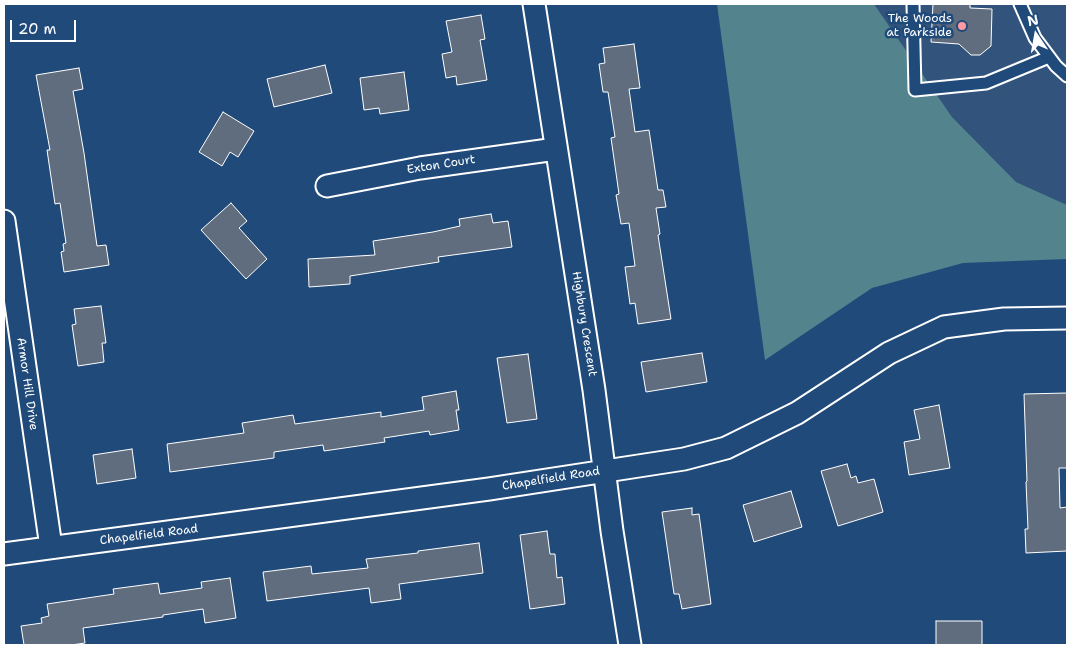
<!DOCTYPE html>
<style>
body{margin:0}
#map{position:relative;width:1071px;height:649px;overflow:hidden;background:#1f4a7a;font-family:"Shantell Sans",sans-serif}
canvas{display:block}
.frame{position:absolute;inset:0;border:5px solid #fff;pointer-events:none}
.north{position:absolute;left:1011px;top:10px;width:50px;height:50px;-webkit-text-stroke:4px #1f4a7a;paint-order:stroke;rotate:348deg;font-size:14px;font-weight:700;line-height:20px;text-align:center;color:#fff}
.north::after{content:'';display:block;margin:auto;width:18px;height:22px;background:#fff;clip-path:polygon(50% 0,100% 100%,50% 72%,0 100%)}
.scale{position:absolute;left:10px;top:20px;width:66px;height:22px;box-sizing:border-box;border:2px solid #fff;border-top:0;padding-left:6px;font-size:15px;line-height:18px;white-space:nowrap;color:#fff;-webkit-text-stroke:4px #1f4a7a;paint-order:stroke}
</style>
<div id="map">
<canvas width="1071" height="649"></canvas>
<div class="frame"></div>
<div class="north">N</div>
<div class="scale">20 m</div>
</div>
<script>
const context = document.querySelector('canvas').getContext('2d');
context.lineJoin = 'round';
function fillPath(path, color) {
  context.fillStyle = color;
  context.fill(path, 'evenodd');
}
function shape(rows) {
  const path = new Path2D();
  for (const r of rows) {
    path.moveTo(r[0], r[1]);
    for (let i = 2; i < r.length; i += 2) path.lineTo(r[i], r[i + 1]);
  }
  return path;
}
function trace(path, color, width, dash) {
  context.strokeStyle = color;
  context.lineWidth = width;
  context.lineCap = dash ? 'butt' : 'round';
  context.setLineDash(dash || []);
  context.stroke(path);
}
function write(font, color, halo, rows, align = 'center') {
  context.font = font + ' "Shantell Sans",sans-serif';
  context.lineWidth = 5;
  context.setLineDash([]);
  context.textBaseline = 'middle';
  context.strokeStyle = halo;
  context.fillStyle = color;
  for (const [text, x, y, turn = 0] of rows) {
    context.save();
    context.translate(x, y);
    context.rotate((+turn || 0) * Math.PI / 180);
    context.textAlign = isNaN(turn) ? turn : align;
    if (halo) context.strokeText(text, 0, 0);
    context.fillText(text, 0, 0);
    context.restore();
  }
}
const built = shape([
 [874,4,1067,4,1067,205,1016,182,952,117]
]);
const green = shape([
 [717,4,874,4,952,117,1016,182,1067,205,1067,259,963,263,872,288,765,360]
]);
const building = shape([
 [933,4,970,4,970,8,992,9,991,46,980,55,971,55,959,44,931,42,933,4],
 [481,15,485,39,480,40,487,80,457,85,456,76,446,78,442,54,452,52,446,21,481,15],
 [634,44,640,88,629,89,635,132,649,130,658,190,663,190,666,207,656,208,660,234,658,235,671,319,638,324,635,303,630,304,625,267,635,266,629,223,621,224,616,195,619,194,611,138,615,137,608,92,603,92,599,64,605,63,603,48,634,44],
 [325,65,332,93,274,107,267,79,325,65],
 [79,68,83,89,73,91,84,153,97,246,106,245,109,265,64,272,61,252,64,251,63,244,66,243,60,203,55,204,47,150,50,150,36,75,79,68],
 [404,72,409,110,380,114,379,108,364,110,360,78,404,72],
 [223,112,254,131,238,157,230,152,222,166,199,152,223,112],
 [231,203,247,221,239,228,267,259,246,279,201,230,231,203],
 [491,214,493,223,508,221,512,247,438,257,439,262,350,276,350,284,309,287,308,259,375,255,373,241,433,232,460,226,459,219,491,214],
 [101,306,106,343,102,343,104,362,78,366,72,325,76,324,74,309,101,306],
 [702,353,707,382,646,392,641,362,702,353],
 [528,354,537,419,507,423,497,358,528,354],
 [456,391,459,410,456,410,459,430,430,435,429,431,384,438,385,442,324,451,323,445,274,452,274,458,170,472,167,444,244,433,242,423,293,415,295,424,381,412,381,417,424,410,422,397,456,391],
 [1067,393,1067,468,1059,468,1060,508,1067,507,1067,551,1026,553,1025,529,1028,529,1026,482,1027,481,1024,394,1067,393],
 [939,405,950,468,909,475,904,442,920,439,914,410,939,405],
 [132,449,136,478,97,484,93,455,132,449],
 [847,464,851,478,856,476,858,483,874,479,883,512,838,526,821,471,847,464],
 [791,491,802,527,754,542,743,505,791,491],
 [692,508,692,515,699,514,711,604,682,609,679,594,674,594,662,512,692,508],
 [547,531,550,554,555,554,557,578,562,577,565,604,530,609,520,535,547,531],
 [479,543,483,573,399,584,401,599,371,603,369,588,267,601,263,572,311,566,312,574,368,568,366,559,418,553,418,551,479,543],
 [230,578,236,618,205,623,203,609,163,615,163,617,83,628,85,643,71,645,24,645,21,626,42,623,41,618,49,616,47,604,114,594,113,589,158,583,160,594,202,588,201,582,230,578],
 [936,621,982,621,982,645,936,645,936,621]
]);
const service = shape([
 [913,4,915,90,986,83,1049,57],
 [1020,4,1035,38,1056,66,1067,76]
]);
const minor = shape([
 [534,4,594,390,612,531,630,645],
 [327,186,420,168,556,149],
 [4,221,51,547],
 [4,554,489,489,684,459,726,448,797,413,889,353,944,327,1004,319,1067,318]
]);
const markers = [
 [962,26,5,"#ff9aa2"]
];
const poiNames = [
 ["The Woods",952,19],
 ["at Parkside",952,33]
];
const streetNames = [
 ["Exton Court",441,165,-9],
 ["Highbury Crescent",584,324,81],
 ["Armor Hill Drive",27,384,82],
 ["Chapelfield Road",551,479,-9],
 ["Chapelfield Road",149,535,-7]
];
fillPath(built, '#32547c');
fillPath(green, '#53838d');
fillPath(building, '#606d7f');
trace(building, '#fff', 1);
trace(service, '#fff', 15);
trace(minor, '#fff', 25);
trace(service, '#1f4a7a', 11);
trace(minor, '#1f4a7a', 21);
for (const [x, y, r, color] of markers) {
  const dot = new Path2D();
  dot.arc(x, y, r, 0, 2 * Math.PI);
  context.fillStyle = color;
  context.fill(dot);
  trace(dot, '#1f4a7a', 2);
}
write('12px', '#fff', '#1f4a7a', poiNames, 'right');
write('12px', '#fff', '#1f4a7a', streetNames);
</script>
